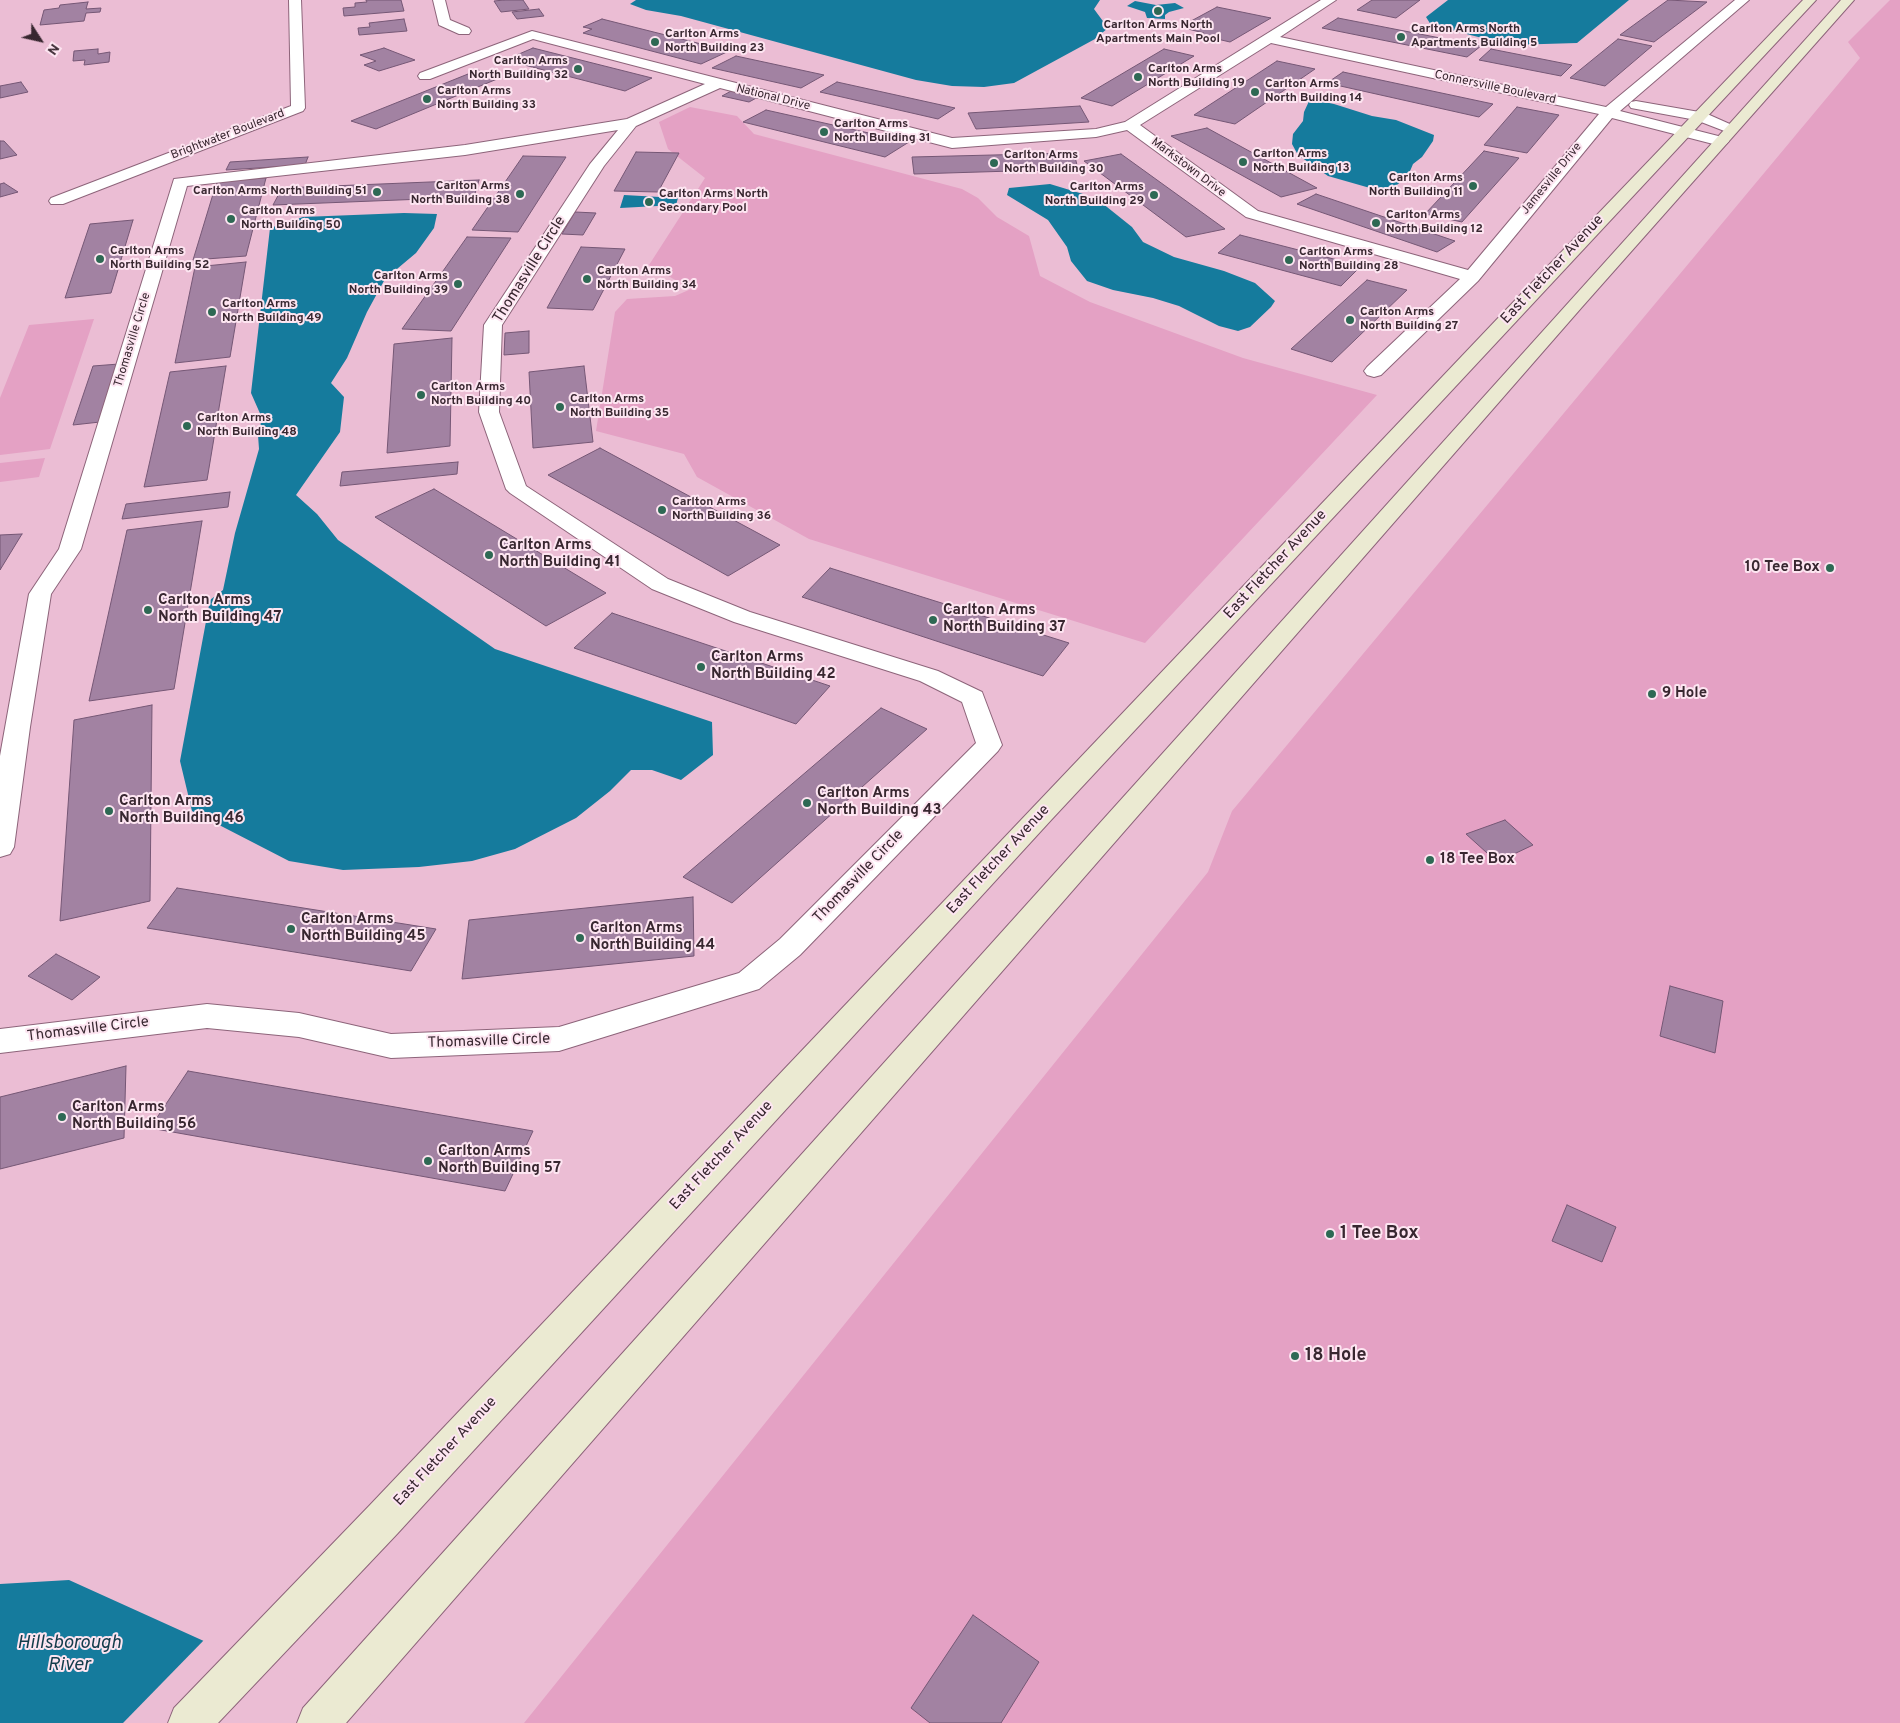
<!DOCTYPE html>
<style>
body{margin:0}
#map{position:relative;width:1900px;height:1723px;overflow:hidden;background:#ebbdd4;font-family:Overpass,sans-serif}
canvas{display:block}
.north{position:absolute;left:15px;top:15px;width:50px;height:50px;-webkit-text-stroke:4px #fde5f1;paint-order:stroke;rotate:125deg;font-size:14px;font-weight:700;line-height:20px;text-align:center;color:#382730}
.north::after{content:'';display:block;margin:auto;width:18px;height:22px;background:#382730;clip-path:polygon(50% 0,100% 100%,50% 72%,0 100%)}
</style>
<div id="map">
<canvas width="1900" height="1723"></canvas>
<div class="north">N</div>
</div>
<script>
const context = document.querySelector('canvas').getContext('2d');
context.lineJoin = 'round';
function fillPath(path, color) {
  context.fillStyle = color;
  context.fill(path, 'evenodd');
}
function shape(rows) {
  const path = new Path2D();
  for (const r of rows) {
    path.moveTo(r[0], r[1]);
    for (let i = 2; i < r.length; i += 2) path.lineTo(r[i], r[i + 1]);
  }
  return path;
}
function trace(path, color, width, dash) {
  context.strokeStyle = color;
  context.lineWidth = width;
  context.lineCap = dash ? 'butt' : 'round';
  context.setLineDash(dash || []);
  context.stroke(path);
}
function write(font, color, halo, rows, align = 'center') {
  context.font = font + ' Overpass,sans-serif';
  context.lineWidth = 4;
  context.setLineDash([]);
  context.textBaseline = 'middle';
  context.strokeStyle = halo;
  context.fillStyle = color;
  for (const [text, x, y, turn = 0] of rows) {
    context.save();
    context.translate(x, y);
    context.rotate((+turn || 0) * Math.PI / 180);
    context.textAlign = isNaN(turn) ? turn : align;
    if (halo) context.strokeText(text, 0, 0);
    context.fillText(text, 0, 0);
    context.restore();
  }
}
const green = shape([
 [1890,0,1900,0,1900,1723,524,1723,1208,872,1232,811,1860,58,1848,42],
 [690,107,737,116,754,134,962,189,978,198,997,217,1029,236,1040,276,1090,302,1243,358,1377,395,1145,643,809,539,697,477,684,454,596,431,615,312,627,299,675,296,691,289,649,265,705,178,668,149,659,122],
 [94,319,50,449,0,455,0,398,29,325],
 [45,458,39,477,0,482,0,463]
]);
const water = shape([
 [636,0,1100,0,1094,9,1108,28,1095,39,1014,83,984,87,952,86,916,80,681,16,646,10,630,4],
 [1448,0,1629,0,1577,43,1510,45,1431,25,1426,17],
 [1135,1,1156,5,1175,3,1184,8,1169,12,1165,15,1165,19,1147,18,1145,12,1127,6],
 [1310,99,1334,104,1372,116,1396,120,1434,135,1433,141,1422,157,1413,164,1408,176,1393,188,1377,190,1328,176,1298,155,1292,144,1293,134,1303,121,1304,112],
 [1050,184,1083,194,1102,203,1132,227,1143,242,1174,257,1224,271,1255,283,1275,301,1271,307,1250,327,1238,331,1219,326,1179,306,1153,298,1113,290,1087,281,1071,261,1067,247,1048,220,1007,195,1009,188],
 [624,195,678,198,676,205,620,208],
 [404,213,437,214,434,228,416,253,385,279,367,312,347,358,331,383,344,397,340,432,296,495,317,514,338,540,495,649,712,722,713,755,681,780,652,770,631,770,610,791,576,818,515,849,472,861,419,867,343,870,289,861,192,811,180,761,210,600,223,590,235,533,259,449,258,435,262,418,251,393,270,228,303,217],
 [69,1580,385,1723,0,1723,0,1584]
]);
const pier = shape([
 [205,1639,386,1721,388,1723,123,1723]
]);
const building = shape([
 [366,0,401,0,404,11,344,16,343,8,355,7,355,3,367,2,366,0],
 [504,0,523,0,529,9,501,12,494,1,504,0],
 [1372,0,1420,0,1396,18,1357,10,1372,0],
 [1668,0,1707,2,1654,42,1620,35,1668,0],
 [88,2,86,9,101,8,100,12,86,13,84,21,40,25,44,10,59,8,60,5,88,2],
 [1217,7,1271,18,1230,42,1200,35,1204,33,1180,27,1217,7],
 [539,9,544,16,517,19,512,12,539,9],
 [1338,18,1481,46,1467,57,1322,28,1338,18],
 [404,19,407,31,359,35,358,28,370,27,369,23,404,19],
 [602,19,729,51,701,64,583,33,592,29,583,27,602,19],
 [1618,39,1652,46,1605,86,1570,78,1618,39],
 [384,48,415,60,379,71,364,65,376,61,360,55,384,48],
 [533,48,652,78,625,91,505,60,533,48],
 [98,49,98,54,110,52,109,62,84,65,85,60,73,61,74,51,98,49],
 [1164,49,1194,56,1112,106,1081,98,1164,49],
 [1491,49,1572,65,1561,76,1479,60,1491,49],
 [736,56,824,75,801,88,712,68,736,56],
 [1277,61,1315,69,1235,124,1194,115,1277,61],
 [478,70,502,77,376,129,351,121,478,70],
 [1343,72,1493,104,1479,117,1327,83,1343,72],
 [21,82,28,92,0,98,0,86,21,82],
 [837,82,955,108,938,119,820,92,837,82],
 [733,90,760,96,749,102,722,96,733,90],
 [1080,106,1089,122,976,129,968,113,1080,106],
 [1517,107,1559,115,1527,153,1484,145,1517,107],
 [766,110,909,142,885,157,743,122,766,110],
 [1207,128,1317,188,1281,197,1171,136,1207,128],
 [0,141,4,141,17,155,0,159,0,141],
 [1484,151,1519,158,1462,222,1425,214,1484,151],
 [636,152,679,153,658,192,614,191,636,152],
 [1074,153,1078,169,914,174,912,157,1074,153],
 [1121,154,1225,229,1186,237,1084,161,1121,154],
 [523,156,566,157,518,232,472,230,523,156],
 [308,157,305,165,226,170,230,162,308,157],
 [266,178,246,256,193,260,217,181,266,178],
 [479,180,474,197,273,205,282,188,479,180],
 [4,183,18,192,0,197,0,184,4,183],
 [1316,194,1455,241,1437,252,1297,204,1316,194],
 [575,212,596,213,583,235,562,234,575,212],
 [133,220,111,293,65,298,90,224,133,220],
 [1240,235,1361,266,1341,286,1218,253,1240,235],
 [467,237,511,238,451,331,402,329,467,237],
 [581,247,625,249,593,310,547,308,581,247],
 [246,262,230,357,175,363,195,267,246,262],
 [1367,280,1407,290,1332,362,1291,349,1367,280],
 [529,331,529,353,504,355,505,333,529,331],
 [452,338,450,446,387,453,394,344,452,338],
 [119,364,100,422,73,425,93,366,119,364],
 [226,366,207,480,144,487,170,372,226,366],
 [584,366,593,442,533,448,529,372,584,366],
 [600,448,780,545,728,576,548,475,600,448],
 [458,462,457,474,340,486,342,472,458,462],
 [434,489,606,593,546,626,375,517,434,489],
 [230,492,228,507,122,519,126,504,230,492],
 [202,521,174,689,89,701,127,530,202,521],
 [22,534,0,570,0,535,22,534],
 [830,568,1069,643,1043,676,802,597,830,568],
 [612,613,830,686,796,724,574,648,612,613],
 [152,705,150,901,60,921,74,720,152,705],
 [881,708,927,729,732,903,683,877,881,708],
 [1505,820,1533,845,1497,862,1466,834,1505,820],
 [177,888,436,929,411,971,147,928,177,888],
 [693,897,694,956,462,979,469,920,693,897],
 [56,954,100,977,72,1000,28,976,56,954],
 [1670,986,1723,1001,1715,1053,1660,1036,1670,986],
 [126,1066,124,1138,0,1169,0,1097,126,1066],
 [188,1071,533,1131,505,1191,150,1128,188,1071],
 [1567,1205,1616,1227,1602,1262,1552,1241,1567,1205],
 [973,1615,1039,1662,1001,1723,930,1723,911,1708,973,1615]
]);
const minor = shape([
 [289,0,301,0,305,108,303,111,63,204,51,204,49,201,51,198,291,106,289,0],
 [433,0,445,0,450,20,469,28,471,31,469,34,459,34,439,25,433,0],
 [1321,0,1336,0,1280,37,1606,107,1735,0,1749,0,1620,111,1726,138,1729,141,1726,144,1721,146,1612,118,1478,281,1381,375,1374,377,1367,375,1364,371,1367,367,1460,279,1246,217,1127,130,1096,137,952,148,720,88,636,126,604,166,502,325,499,412,526,486,668,579,750,612,938,671,982,692,1002,745,998,751,800,955,759,989,559,1051,391,1058,299,1037,207,1028,0,1053,0,1029,207,1004,299,1013,391,1034,559,1027,739,973,780,939,976,743,962,702,920,681,734,622,652,589,510,493,506,489,479,412,484,325,590,164,618,130,465,155,187,186,81,549,51,594,30,727,14,847,10,854,0,857,0,756,29,594,59,549,174,179,465,145,627,119,705,84,533,39,430,79,420,79,418,76,420,73,532,31,952,138,1096,129,1125,122,1321,0],
 [1271,43,1599,114,1468,270,1258,211,1140,125,1271,43],
 [1636,101,1705,113,1732,125,1734,128,1732,131,1727,132,1696,120,1631,108,1629,105,1631,102,1636,101]
]);
const secondary = shape([
 [1803,0,1816,0,1052,819,397,1534,218,1723,168,1723,174,1708,369,1506,1500,316,1803,0],
 [1841,0,1854,0,1582,307,346,1723,297,1723,303,1708,1841,0]
]);
const markers = [
 [1158,11,5,"#2e6954"],
 [1401,37,5,"#2e6954"],
 [655,42,5,"#2e6954"],
 [578,69,5,"#2e6954"],
 [1138,77,5,"#2e6954"],
 [1255,92,5,"#2e6954"],
 [427,99,5,"#2e6954"],
 [824,132,5,"#2e6954"],
 [1243,162,5,"#2e6954"],
 [994,163,5,"#2e6954"],
 [1473,186,5,"#2e6954"],
 [377,192,5,"#2e6954"],
 [520,194,5,"#2e6954"],
 [1154,195,5,"#2e6954"],
 [649,202,5,"#2e6954"],
 [231,219,5,"#2e6954"],
 [1376,223,5,"#2e6954"],
 [100,259,5,"#2e6954"],
 [1289,260,5,"#2e6954"],
 [587,279,5,"#2e6954"],
 [458,284,5,"#2e6954"],
 [212,312,5,"#2e6954"],
 [1350,320,5,"#2e6954"],
 [421,395,5,"#2e6954"],
 [560,407,5,"#2e6954"],
 [187,426,5,"#2e6954"],
 [662,510,5,"#2e6954"],
 [489,555,5,"#2e6954"],
 [1830,568,5,"#2e6954"],
 [148,610,5,"#2e6954"],
 [933,620,5,"#2e6954"],
 [701,667,5,"#2e6954"],
 [1652,694,5,"#2e6954"],
 [807,803,5,"#2e6954"],
 [109,811,5,"#2e6954"],
 [1430,860,5,"#2e6954"],
 [291,929,5,"#2e6954"],
 [580,938,5,"#2e6954"],
 [62,1117,5,"#2e6954"],
 [428,1161,5,"#2e6954"],
 [1330,1234,5,"#2e6954"],
 [1295,1356,5,"#2e6954"]
];
const farPoinames = [
 ["Carlton Arms North",1158,26,"center"],
 ["Apartments Main Pool",1158,40,"center"],
 ["Carlton Arms North",1411,30],
 ["Apartments Building 5",1411,44],
 ["Carlton Arms",665,35],
 ["North Building 23",665,49],
 ["Carlton Arms",568,62,"right"],
 ["North Building 32",568,76,"right"],
 ["Carlton Arms",1148,70],
 ["North Building 19",1148,84],
 ["Carlton Arms",1265,85],
 ["North Building 14",1265,99],
 ["Carlton Arms",437,92],
 ["North Building 33",437,106],
 ["Carlton Arms",834,125],
 ["North Building 31",834,139],
 ["Carlton Arms",1253,155],
 ["North Building 13",1253,169],
 ["Carlton Arms",1004,156],
 ["North Building 30",1004,170],
 ["Carlton Arms",1463,179,"right"],
 ["North Building 11",1463,193,"right"],
 ["Carlton Arms",510,187,"right"],
 ["North Building 38",510,201,"right"],
 ["Carlton Arms",1144,188,"right"],
 ["North Building 29",1144,202,"right"],
 ["Carlton Arms North Building 51",367,192,"right"],
 ["Carlton Arms North",659,195],
 ["Secondary Pool",659,209],
 ["Carlton Arms",241,212],
 ["North Building 50",241,226],
 ["Carlton Arms",1386,216],
 ["North Building 12",1386,230],
 ["Carlton Arms",110,252],
 ["North Building 52",110,266],
 ["Carlton Arms",1299,253],
 ["North Building 28",1299,267],
 ["Carlton Arms",597,272],
 ["North Building 34",597,286],
 ["Carlton Arms",448,277,"right"],
 ["North Building 39",448,291,"right"],
 ["Carlton Arms",222,305],
 ["North Building 49",222,319],
 ["Carlton Arms",1360,313],
 ["North Building 27",1360,327],
 ["Carlton Arms",431,388],
 ["North Building 40",431,402],
 ["Carlton Arms",570,400],
 ["North Building 35",570,414],
 ["Carlton Arms",197,419],
 ["North Building 48",197,433],
 ["Carlton Arms",672,503],
 ["North Building 36",672,517]
];
const farStreetnames = [
 ["Connersville Boulevard",1495,88,12],
 ["National Drive",773,98,14],
 ["Brightwater Boulevard",228,135,-21],
 ["Markstown Drive",1188,168,37],
 ["Jamesville Drive",1552,179,-51],
 ["Thomasville Circle",133,340,-73]
];
const streetNames = [
 ["Thomasville Circle",530,270,-58],
 ["East Fletcher Avenue",1553,270,-47],
 ["East Fletcher Avenue",1276,565,-47],
 ["East Fletcher Avenue",999,860,-47],
 ["Thomasville Circle",859,877,-46],
 ["Thomasville Circle",88,1030,-7],
 ["Thomasville Circle",489,1042,-2],
 ["East Fletcher Avenue",722,1156,-47],
 ["East Fletcher Avenue",446,1452,-47]
];
const poiNames = [
 ["Carlton Arms",499,546],
 ["North Building 41",499,563],
 ["10 Tee Box",1820,568,"right"],
 ["Carlton Arms",158,601],
 ["North Building 47",158,618],
 ["Carlton Arms",943,611],
 ["North Building 37",943,628],
 ["Carlton Arms",711,658],
 ["North Building 42",711,675],
 ["9 Hole",1662,694],
 ["Carlton Arms",817,794],
 ["North Building 43",817,811],
 ["Carlton Arms",119,802],
 ["North Building 46",119,819],
 ["18 Tee Box",1440,860],
 ["Carlton Arms",301,920],
 ["North Building 45",301,937],
 ["Carlton Arms",590,929],
 ["North Building 44",590,946],
 ["Carlton Arms",72,1108],
 ["North Building 56",72,1125],
 ["Carlton Arms",438,1152],
 ["North Building 57",438,1169]
];
const nearPoinames = [
 ["1 Tee Box",1340,1234],
 ["18 Hole",1305,1356]
];
const nearWaternames = [
 ["Hillsborough",69,1644],
 ["River",69,1666]
];
fillPath(green, '#e4a1c4');
fillPath(water, '#157b9d');
fillPath(pier, '#ebbdd4');
fillPath(building, '#a282a2');
trace(building, '#755775', 1);
trace(minor, '#8d647a', 2);
trace(secondary, '#8d647a', 2);
fillPath(minor, '#fff');
fillPath(secondary, '#ebead2');
for (const [x, y, r, color] of markers) {
  const dot = new Path2D();
  dot.arc(x, y, r, 0, 2 * Math.PI);
  context.fillStyle = color;
  context.fill(dot);
  trace(dot, '#fde5f1', 2);
}
write('bold 12px', '#382730', '#fde5f1', farPoinames, 'left');
write('12px', '#382730', '#fde5f1', farStreetnames);
write('15px', '#382730', '#fde5f1', streetNames);
write('bold 15px', '#382730', '#fde5f1', poiNames, 'left');
write('bold 18px', '#382730', '#fde5f1', nearPoinames, 'left');
write('italic 19px', '#133c4b', '#fde5f1', nearWaternames);
</script>
